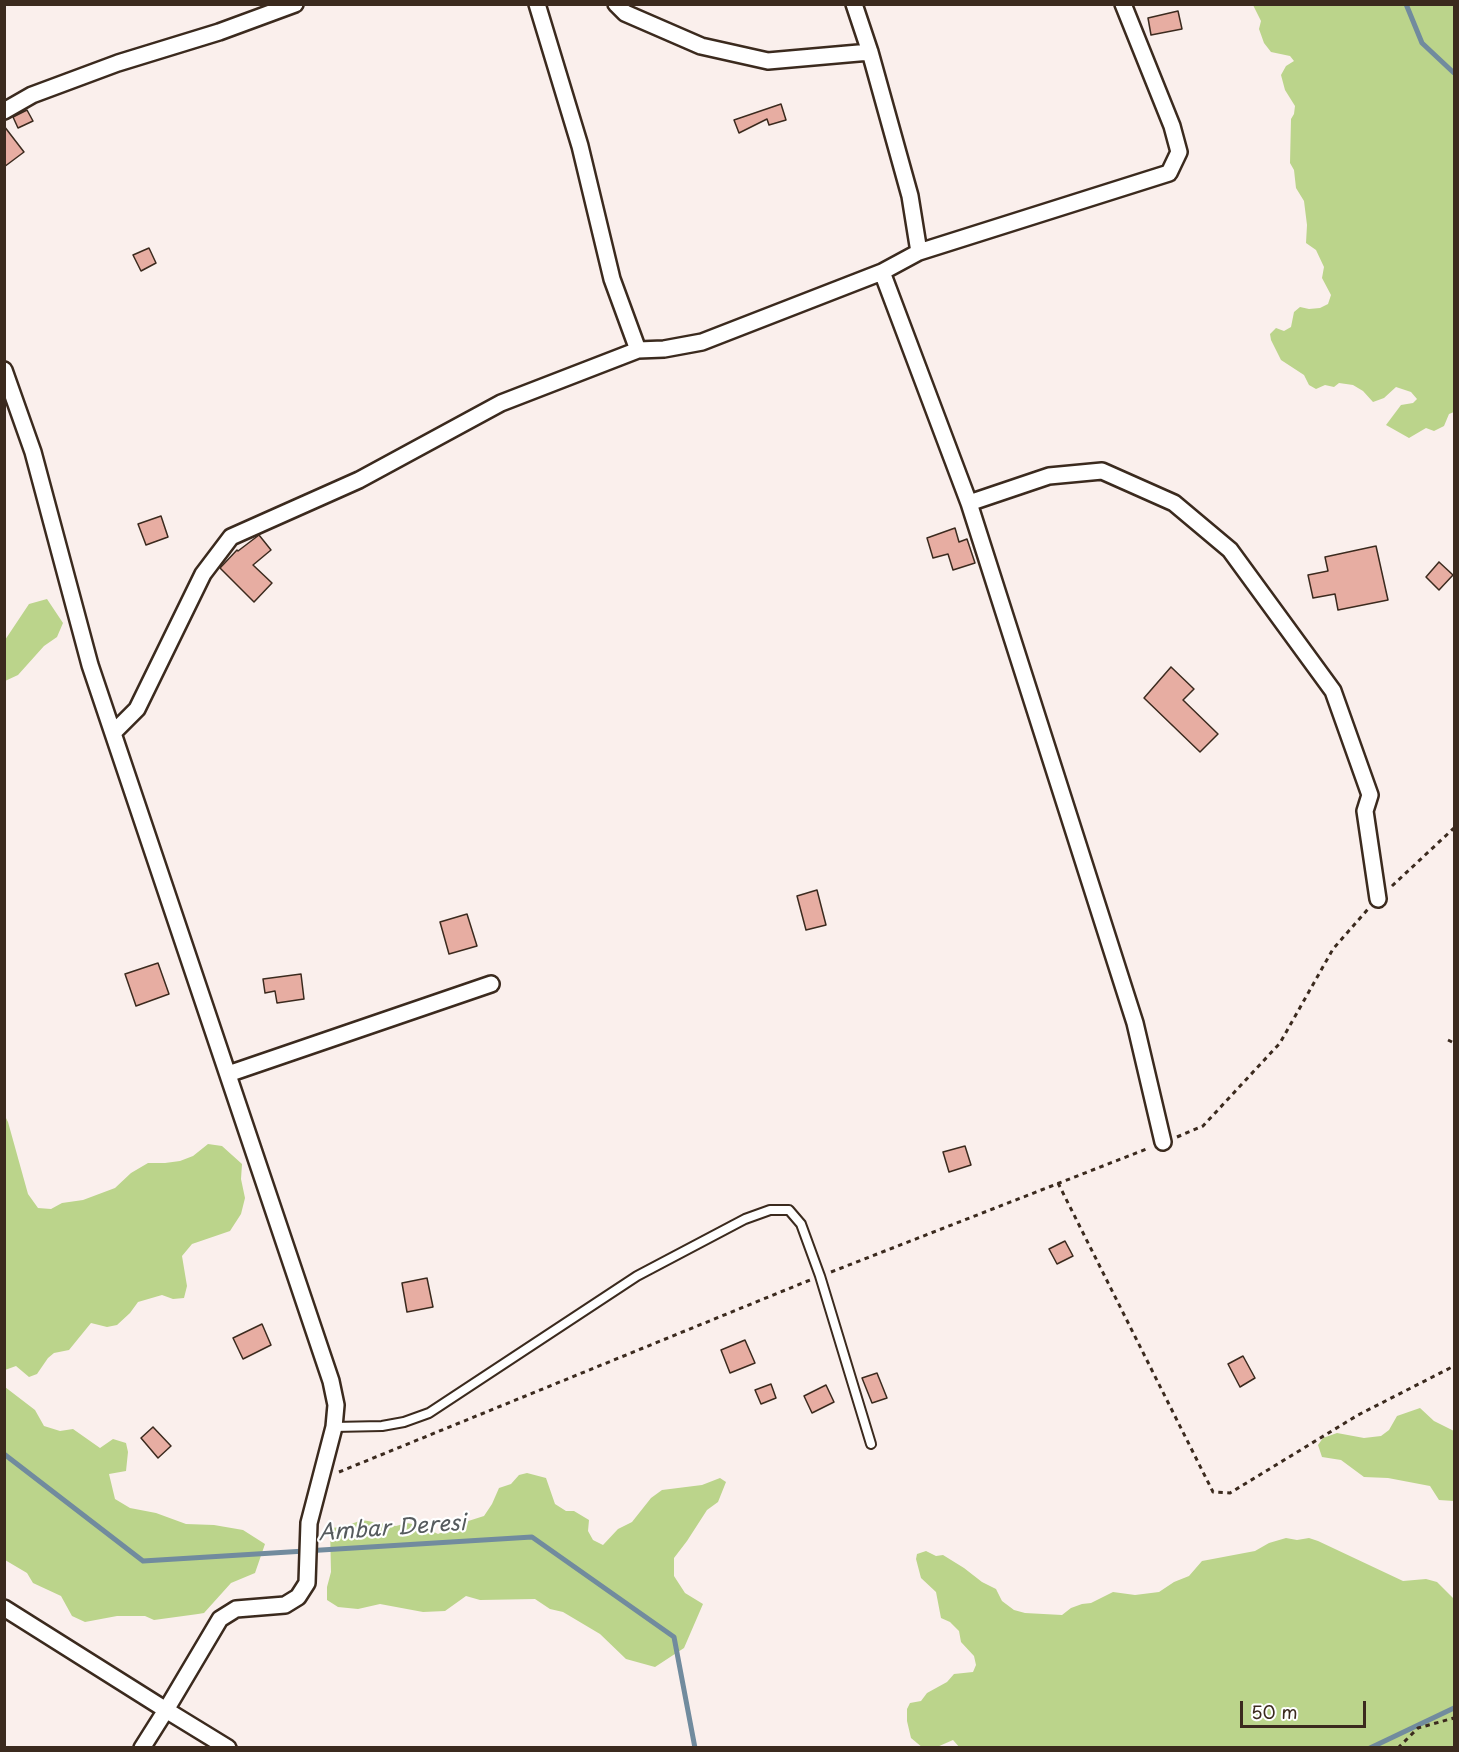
<!DOCTYPE html>
<style>
body{margin:0}
#map{position:relative;width:1459px;height:1752px;overflow:hidden;background:#faefec;font-family:"Playpen Sans",sans-serif}
canvas{display:block}
.frame{position:absolute;inset:0;border:6px solid #3b2a1e;pointer-events:none}
.scale{position:absolute;left:1240px;top:1701px;width:126px;height:27px;box-sizing:border-box;border:3px solid #3b2a1e;border-top:0;padding-left:8px;font-size:18px;line-height:21px;white-space:nowrap;color:#3b2a1e;-webkit-text-stroke:4px #fff;paint-order:stroke}
</style>
<div id="map">
<canvas width="1459" height="1752"></canvas>
<div class="frame"></div>
<div class="scale">50 m</div>
</div>
<script>
const context = document.querySelector('canvas').getContext('2d');
context.lineJoin = 'round';
function fillPath(path, color) {
  context.fillStyle = color;
  context.fill(path, 'evenodd');
}
function shape(rows) {
  const path = new Path2D();
  for (const r of rows) {
    path.moveTo(r[0], r[1]);
    for (let i = 2; i < r.length; i += 2) path.lineTo(r[i], r[i + 1]);
  }
  return path;
}
function trace(path, color, width, dash) {
  context.strokeStyle = color;
  context.lineWidth = width;
  context.lineCap = dash ? 'butt' : 'round';
  context.setLineDash(dash || []);
  context.stroke(path);
}
function write(font, color, halo, rows, align = 'center') {
  context.font = font + ' "Playpen Sans",sans-serif';
  context.lineWidth = 4.5;
  context.setLineDash([]);
  context.textBaseline = 'middle';
  context.strokeStyle = halo;
  context.fillStyle = color;
  for (const [text, x, y, turn = 0] of rows) {
    context.save();
    context.translate(x, y);
    context.rotate((+turn || 0) * Math.PI / 180);
    context.textAlign = isNaN(turn) ? turn : align;
    if (halo) context.strokeText(text, 0, 0);
    context.fillText(text, 0, 0);
    context.restore();
  }
}
const green = shape([
 [1253,5,1454,5,1454,412,1449,414,1444,426,1434,431,1426,428,1409,438,1386,425,1401,405,1413,403,1417,399,1411,392,1396,387,1384,398,1373,402,1363,391,1353,385,1339,383,1334,387,1325,385,1316,389,1309,385,1304,375,1281,360,1271,340,1270,334,1276,328,1284,331,1291,327,1294,312,1300,307,1309,309,1320,308,1328,304,1331,295,1322,278,1324,267,1316,250,1306,243,1307,225,1304,201,1296,188,1294,170,1290,163,1291,119,1294,114,1295,106,1285,90,1281,75,1286,66,1294,61,1290,56,1271,52,1264,43,1259,29,1261,21],
 [47,599,63,623,57,637,44,646,18,675,5,681,5,640,29,604],
 [5,1116,8,1122,28,1194,38,1208,51,1209,62,1203,83,1200,115,1188,131,1173,148,1163,165,1163,180,1161,193,1156,208,1144,222,1146,242,1164,241,1179,245,1198,241,1214,230,1231,192,1244,182,1256,187,1286,184,1298,173,1299,162,1295,138,1302,130,1313,117,1325,107,1327,91,1323,69,1350,54,1353,48,1358,37,1374,29,1377,16,1366,5,1370],
 [5,1387,35,1410,44,1426,60,1431,73,1429,100,1448,113,1439,126,1443,128,1452,126,1471,109,1474,115,1499,130,1508,156,1513,186,1524,214,1525,243,1530,265,1544,255,1573,231,1583,204,1613,198,1614,154,1620,145,1616,117,1616,85,1622,72,1616,61,1596,33,1583,27,1573,5,1560],
 [1420,1408,1434,1421,1454,1431,1454,1501,1439,1500,1430,1486,1388,1478,1364,1477,1341,1460,1322,1457,1318,1445,1323,1438,1337,1433,1364,1438,1381,1436,1389,1430,1397,1416],
 [527,1473,546,1478,555,1504,566,1511,574,1511,589,1520,588,1531,593,1540,603,1545,618,1529,632,1522,651,1498,662,1490,702,1485,720,1478,726,1482,718,1502,707,1510,687,1541,674,1558,674,1576,685,1593,703,1604,684,1648,655,1667,626,1659,600,1634,563,1612,550,1609,535,1599,480,1600,466,1596,445,1611,423,1612,380,1604,358,1609,338,1607,327,1600,327,1587,331,1572,330,1528,343,1527,362,1520,396,1526,407,1523,422,1526,438,1534,462,1523,484,1516,492,1504,499,1488,511,1484,519,1475],
 [1286,1538,1297,1540,1309,1538,1318,1541,1403,1581,1426,1579,1437,1582,1454,1599,1454,1747,960,1748,953,1740,937,1747,923,1748,911,1738,907,1721,907,1709,910,1703,921,1701,927,1693,947,1682,954,1674,973,1672,976,1665,974,1656,961,1642,959,1631,950,1622,941,1618,936,1592,921,1578,916,1559,917,1554,926,1551,936,1556,943,1555,964,1568,982,1582,996,1589,1002,1601,1014,1610,1025,1613,1062,1615,1071,1608,1082,1604,1091,1603,1113,1592,1135,1595,1159,1592,1174,1582,1189,1576,1202,1561,1255,1551,1269,1543]
]);
const stream = shape([
 [1406,4,1422,43,1454,73],
 [4,1454,143,1561,532,1537,674,1637,695,1748],
 [1370,1748,1454,1708]
]);
const building = shape([
 [1178,11,1182,29,1151,35,1148,18,1178,11],
 [781,104,786,120,769,125,767,119,739,133,734,120,781,104],
 [27,110,33,121,18,128,13,117,27,110],
 [4,126,24,152,4,167,4,126],
 [149,248,156,263,141,271,133,255,149,248],
 [161,516,168,537,146,545,138,524,161,516],
 [955,528,959,542,967,539,975,563,953,570,948,554,933,558,927,538,955,528],
 [259,535,271,550,253,565,272,583,254,602,220,568,237,550,238,551,259,535],
 [1376,546,1388,600,1338,610,1335,594,1313,598,1308,575,1328,571,1325,557,1376,546],
 [1439,562,1453,575,1439,590,1426,577,1439,562],
 [1171,667,1194,689,1183,700,1218,734,1200,752,1144,698,1171,667],
 [817,890,826,925,806,930,797,896,817,890],
 [467,914,477,946,449,954,440,922,467,914],
 [158,963,169,994,136,1006,125,974,158,963],
 [301,974,304,999,277,1003,275,991,265,993,263,979,301,974],
 [965,1146,971,1165,949,1172,943,1152,965,1146],
 [1065,1241,1073,1256,1057,1264,1049,1249,1065,1241],
 [427,1278,433,1307,407,1312,402,1283,427,1278],
 [262,1324,271,1345,243,1359,233,1338,262,1324],
 [745,1340,755,1363,730,1373,721,1350,745,1340],
 [1243,1356,1255,1378,1240,1387,1228,1364,1243,1356],
 [877,1373,887,1398,872,1403,862,1378,877,1373],
 [771,1384,776,1398,761,1404,755,1390,771,1384],
 [826,1385,834,1402,812,1413,804,1396,826,1385],
 [153,1427,171,1446,158,1458,141,1438,153,1427]
]);
const path = shape([
 [1392,886,1454,828],
 [1448,1040,1454,1043],
 [1177,1137,1203,1126,1280,1043,1333,949,1368,909],
 [1058,1183,1213,1492,1230,1493,1358,1415,1454,1366],
 [831,1272,1149,1148],
 [339,1472,810,1280],
 [1398,1748,1418,1728,1454,1718]
]);
const service = shape([
 [334,1427,382,1426,404,1422,429,1413,637,1276,745,1219,770,1210,789,1210,801,1224,820,1276,871,1444]
]);
const minor = shape([
 [537,4,580,146,612,279,638,350],
 [616,4,625,13,701,46,768,61,870,52],
 [854,4,870,52,910,196,919,252],
 [4,111,32,95,118,63,219,32,295,4],
 [882,272,969,503,1135,1023,1163,1142],
 [4,370,33,452,90,665,331,1381,336,1405,334,1427,309,1523,307,1583,298,1597,285,1605,236,1609,220,1619,166,1710,4,1608],
 [969,503,1049,476,1102,471,1174,503,1230,550,1333,691,1370,795,1365,811,1378,899],
 [113,733,137,709,203,574,231,537,359,480,501,403,638,350,664,349,702,342,882,272,919,252,1169,173,1179,152,1172,126,1123,4],
 [228,1074,491,984],
 [142,1748,166,1710,228,1748]
]);
const waterNames = [
 ["Ambar Deresi",392,1529,-4]
];
fillPath(green, '#bbd48b');
trace(stream, '#718b9e', 5);
fillPath(building, '#e7ada2');
trace(building, '#3b2a1e', 1.5);
trace(service, '#3b2a1e', 12);
trace(minor, '#3b2a1e', 20);
trace(path, '#3b2a1e', 3, [4.5, 4.5]);
trace(service, '#fff', 8);
trace(minor, '#fff', 15);
write('italic 22px', '#565b5e', '#fff', waterNames);
</script>
